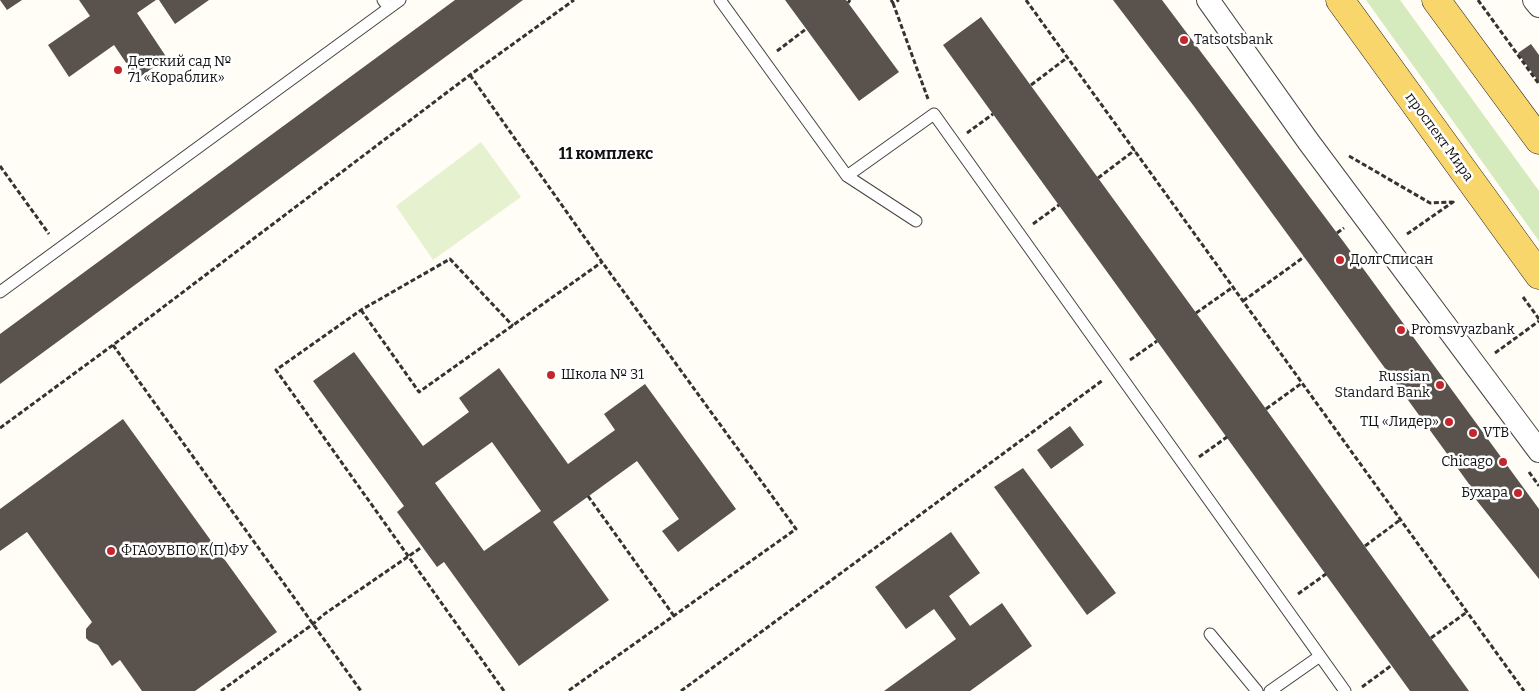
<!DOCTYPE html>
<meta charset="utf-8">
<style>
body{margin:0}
canvas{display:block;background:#fffdf5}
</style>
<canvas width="1539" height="691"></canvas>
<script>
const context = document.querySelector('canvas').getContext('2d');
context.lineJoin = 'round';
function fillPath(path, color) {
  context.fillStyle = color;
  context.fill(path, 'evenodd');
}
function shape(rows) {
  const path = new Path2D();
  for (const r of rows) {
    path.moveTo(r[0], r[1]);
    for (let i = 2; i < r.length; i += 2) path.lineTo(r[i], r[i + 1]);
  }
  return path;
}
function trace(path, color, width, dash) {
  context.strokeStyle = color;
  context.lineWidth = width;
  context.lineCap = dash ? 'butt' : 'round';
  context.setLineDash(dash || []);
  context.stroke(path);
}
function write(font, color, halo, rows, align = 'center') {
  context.font = font + ' Bitter,serif';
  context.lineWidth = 5;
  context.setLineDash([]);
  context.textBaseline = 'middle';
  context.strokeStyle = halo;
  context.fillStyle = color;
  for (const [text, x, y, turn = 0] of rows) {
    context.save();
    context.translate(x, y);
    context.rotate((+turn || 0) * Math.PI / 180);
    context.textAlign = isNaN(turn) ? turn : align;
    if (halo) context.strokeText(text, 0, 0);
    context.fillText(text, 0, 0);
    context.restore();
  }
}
const green = shape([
 [1366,0,1400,0,1539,191,1539,241]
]);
const pitch = shape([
 [481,142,521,197,433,260,396,206]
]);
const building = shape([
 [0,0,22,0,7,10],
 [79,0,156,0,137,13,167,58,137,79,114,45,69,77,48,45,90,16],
 [159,0,209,0,175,24],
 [455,0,523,0,0,384,0,334],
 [785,0,846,0,899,72,859,101],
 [1113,0,1162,0,1343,241,1539,509,1539,579,1474,497,1477,495,1310,265,1193,105],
 [981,17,1266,409,1469,691,1410,691,1157,341,943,45],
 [1531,44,1539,55,1539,82,1518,53],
 [354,352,423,446,469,412,459,398,499,368,568,464,615,430,604,414,645,384,736,509,678,552,662,531,679,519,637,461,553,522,609,600,519,666,444,562,437,567,397,512,404,506,313,381],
 [492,442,541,511,484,551,435,483],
 [123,419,277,632,195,691,142,691,120,660,112,666,98,645,89,641,86,638,86,629,92,622,27,532,0,551,0,509],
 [1070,426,1084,445,1051,469,1037,450],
 [1023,468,1116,593,1087,615,994,487],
 [951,532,980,573,949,596,970,626,1002,603,1032,646,970,691,884,691,956,639,934,609,906,629,875,587]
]);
const path = shape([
 [891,0,893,3,899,0],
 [1026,0,1524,691],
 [1478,0,1539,84],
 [848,3,850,0],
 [893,3,928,99],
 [777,51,806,29],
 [470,75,602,262,796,529,568,691],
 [1031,85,1068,57],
 [967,133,993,114],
 [1349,156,1430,203,1452,202],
 [0,166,49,234],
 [1098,178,1135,150],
 [1033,224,1059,205],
 [1337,233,1344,228],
 [1407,234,1453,202,1454,203],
 [1523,297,1539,319],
 [1243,301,1304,257],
 [361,310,419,392,602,262],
 [1196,313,1233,287],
 [113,345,361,691],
 [1495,353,1539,321],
 [1130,360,1157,341],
 [1266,409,1302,383],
 [0,428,113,345,470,75,574,0],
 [1199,457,1227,437],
 [1529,472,1539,486],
 [588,496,674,616],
 [1365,546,1400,520],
 [1298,594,1326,574],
 [1431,638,1467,612],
 [1362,687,1392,665],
 [221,691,313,624,323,615,422,547],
 [504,691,276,370,361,310,450,259,513,326],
 [681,691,1103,380]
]);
const service = shape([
 [720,0,847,176,934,114,1345,691],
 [389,8,400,0],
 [847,176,916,221],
 [0,292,389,8,383,0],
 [1210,634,1257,691],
 [1270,691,1320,656]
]);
const minor = shape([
 [1208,0,1308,141,1539,451],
 [1534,0,1539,6]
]);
const primary = shape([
 [1340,0,1539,275],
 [1436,0,1539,140]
]);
const markers = [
 [1184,40,5,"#c4262e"],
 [118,70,5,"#c4262e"],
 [1340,260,5,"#c4262e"],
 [1401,330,5,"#c4262e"],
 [551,375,5,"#c4262e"],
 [1440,385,5,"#c4262e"],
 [1449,422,5,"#c4262e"],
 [1473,433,5,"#c4262e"],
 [1503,462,5,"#c4262e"],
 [1518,493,5,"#c4262e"],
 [111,551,5,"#c4262e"]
];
const poiNames = [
 ["Tatsotsbank",1194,40],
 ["Детский сад №",128,62],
 ["71 «Кораблик»",128,78],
 ["ДолгСписан",1350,260],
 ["Promsvyazbank",1411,330],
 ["Школа № 31",561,375],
 ["Russian",1430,377,"right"],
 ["Standard Bank",1430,393,"right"],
 ["ТЦ «Лидер»",1439,422,"right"],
 ["VTB",1483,433],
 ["Chicago",1493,462,"right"],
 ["Бухара",1508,493,"right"],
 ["ФГАОУВПО К(П)ФУ",121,551]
];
const streetNames = [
 ["проспект Мира",1439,137,54]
];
const quarterNames = [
 ["11 комплекс",606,155]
];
fillPath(green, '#d5ebbd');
fillPath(pitch, '#e6f2cf');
fillPath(building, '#5a524d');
trace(service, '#444', 13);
trace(minor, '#444', 24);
trace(primary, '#222', 29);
trace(path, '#333', 3, [5, 2.5]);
trace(service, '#fff', 11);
trace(minor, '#fff', 22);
trace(primary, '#f9d66b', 28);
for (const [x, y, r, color] of markers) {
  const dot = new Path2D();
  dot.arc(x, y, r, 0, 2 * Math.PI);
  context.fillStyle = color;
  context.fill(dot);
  trace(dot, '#fff', 2);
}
write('14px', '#111', '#fff', poiNames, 'left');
write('14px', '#111', '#fff', streetNames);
write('bold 16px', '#111', '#fff', quarterNames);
</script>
